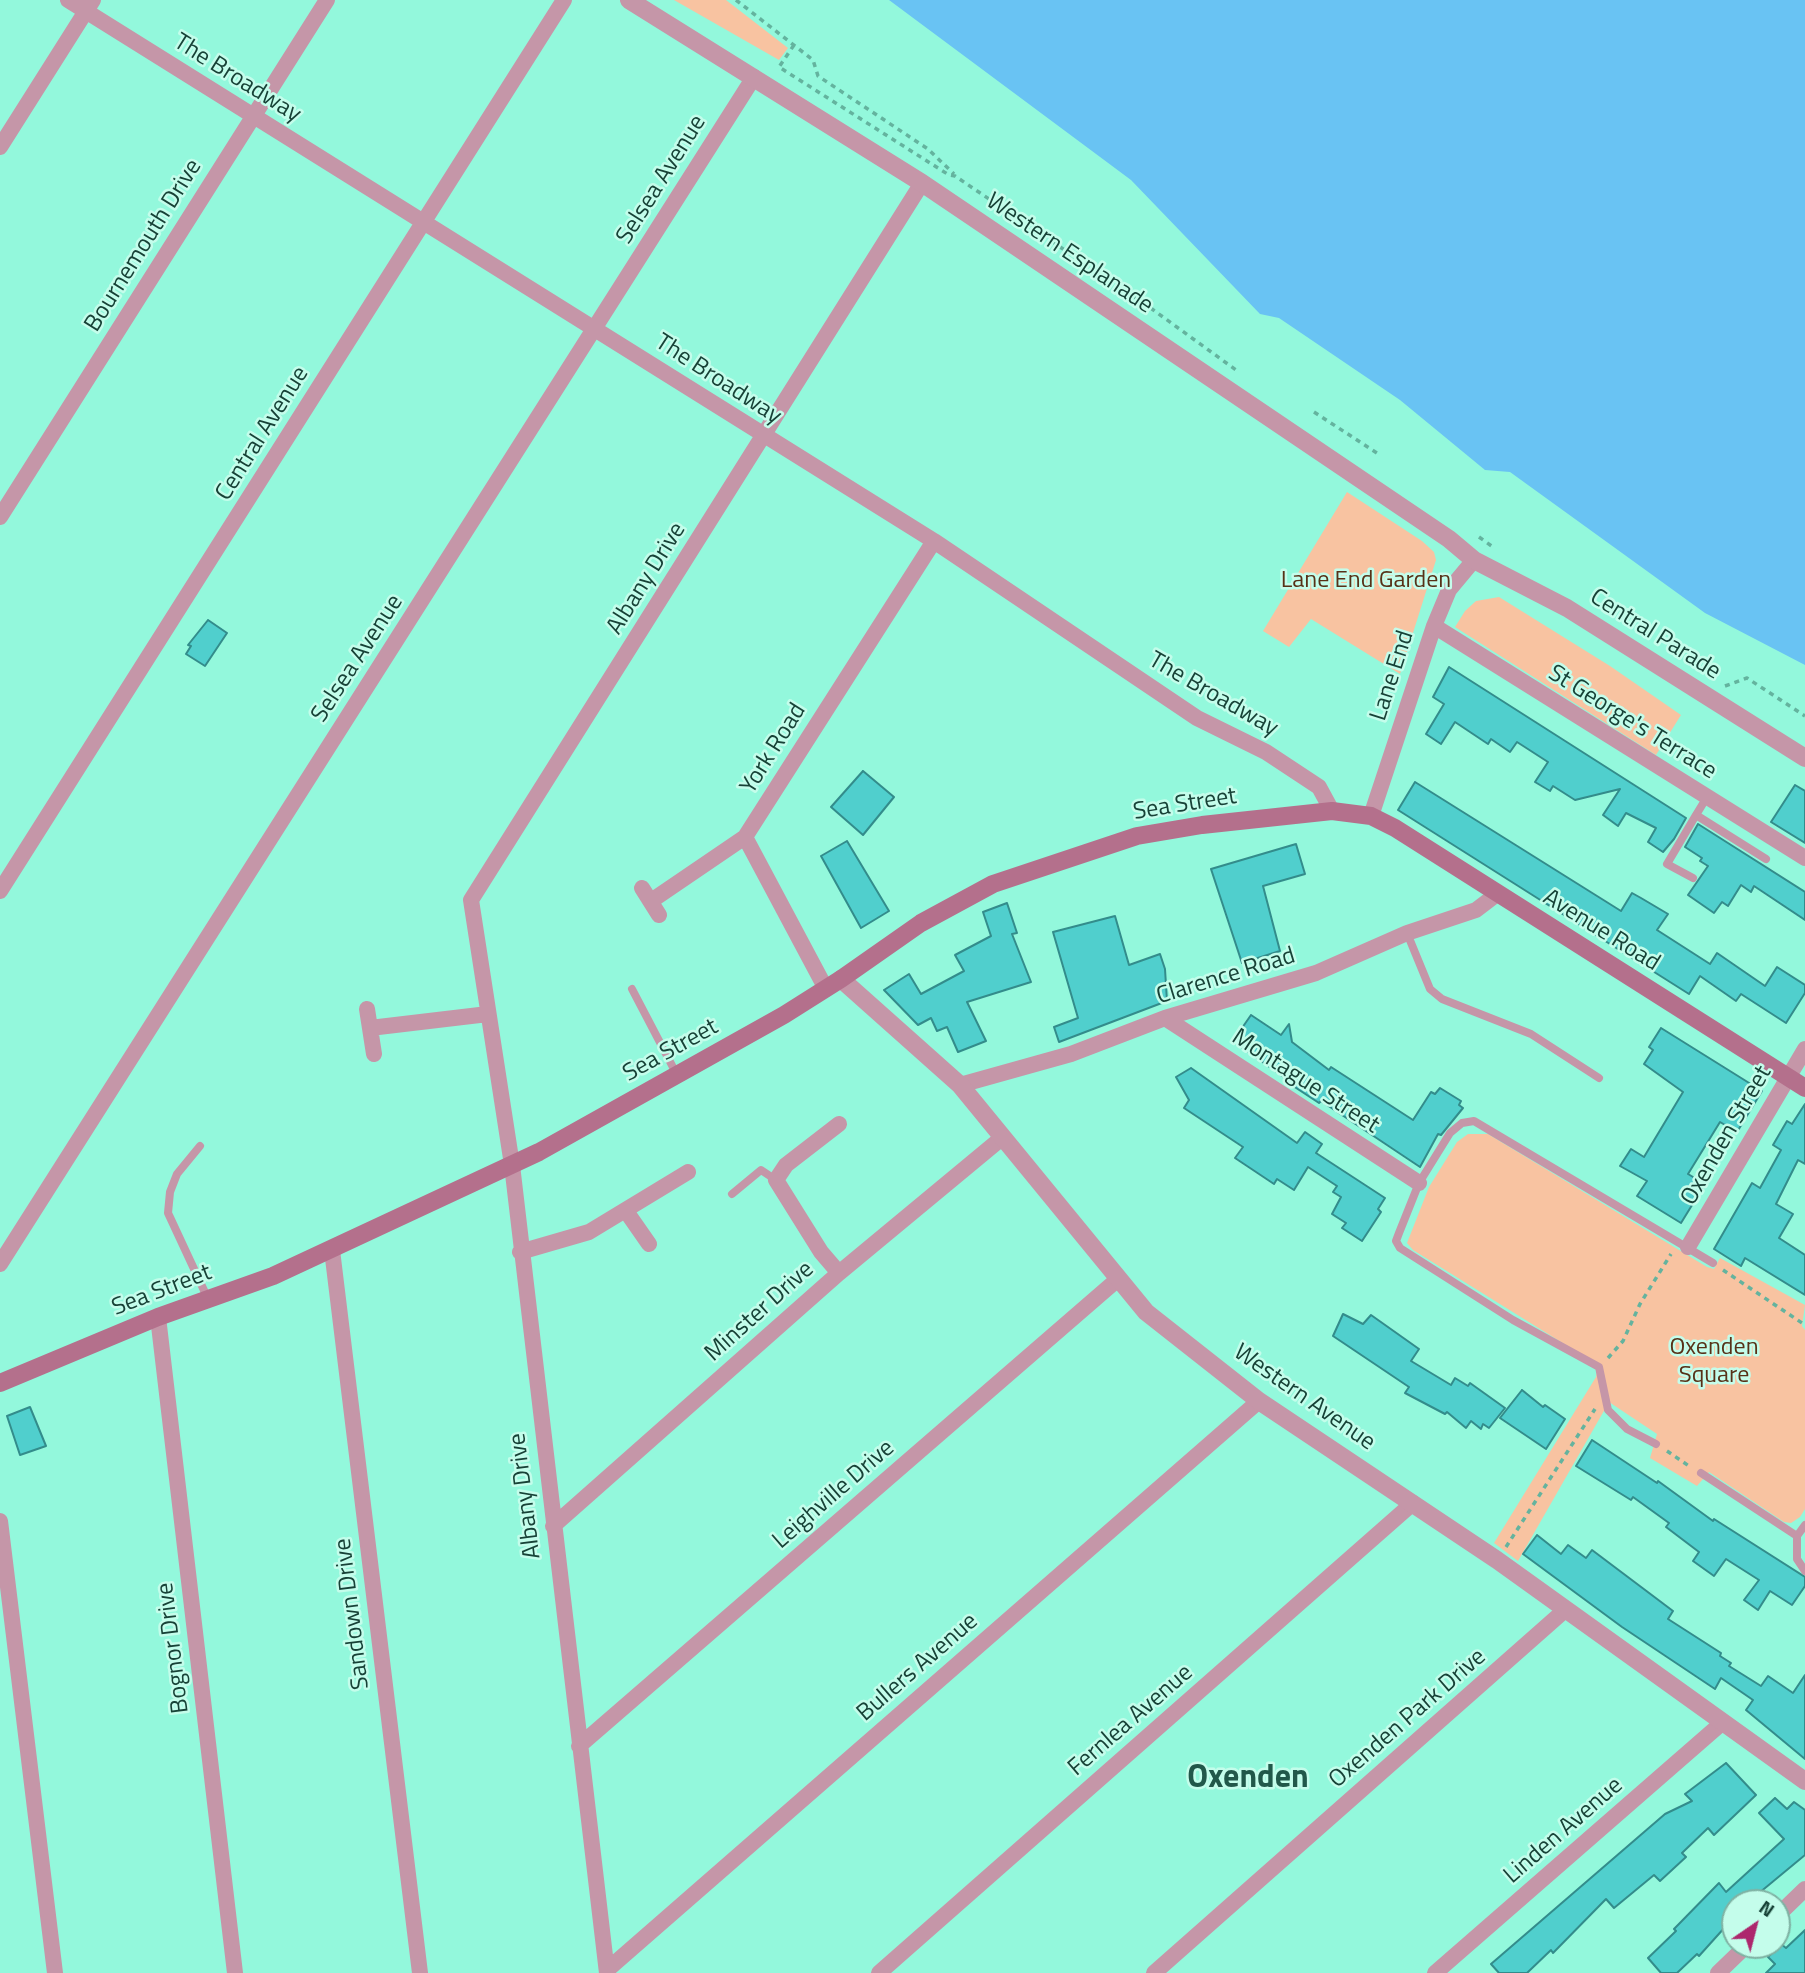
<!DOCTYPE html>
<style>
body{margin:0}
#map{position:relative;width:1805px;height:1973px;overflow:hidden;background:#93f8dc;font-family:"Titillium Web",sans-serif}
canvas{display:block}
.north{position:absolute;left:1721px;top:1889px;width:70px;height:70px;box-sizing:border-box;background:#c4fdeb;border:2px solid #7fb2a3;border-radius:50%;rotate:35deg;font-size:19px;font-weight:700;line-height:28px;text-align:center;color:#174237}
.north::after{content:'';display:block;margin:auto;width:24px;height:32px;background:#ad276d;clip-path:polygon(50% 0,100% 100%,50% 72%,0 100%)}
</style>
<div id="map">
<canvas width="1805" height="1973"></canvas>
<div class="north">N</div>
</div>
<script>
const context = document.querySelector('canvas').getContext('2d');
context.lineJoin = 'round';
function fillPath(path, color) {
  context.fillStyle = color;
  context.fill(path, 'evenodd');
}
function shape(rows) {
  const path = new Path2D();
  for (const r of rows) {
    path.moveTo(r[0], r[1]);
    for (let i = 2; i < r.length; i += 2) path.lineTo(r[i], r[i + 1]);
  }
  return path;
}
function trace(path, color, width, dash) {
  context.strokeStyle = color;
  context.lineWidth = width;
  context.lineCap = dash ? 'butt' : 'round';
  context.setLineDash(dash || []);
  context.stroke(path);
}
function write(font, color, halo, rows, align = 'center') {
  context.font = font + ' "Titillium Web",sans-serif';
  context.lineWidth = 5;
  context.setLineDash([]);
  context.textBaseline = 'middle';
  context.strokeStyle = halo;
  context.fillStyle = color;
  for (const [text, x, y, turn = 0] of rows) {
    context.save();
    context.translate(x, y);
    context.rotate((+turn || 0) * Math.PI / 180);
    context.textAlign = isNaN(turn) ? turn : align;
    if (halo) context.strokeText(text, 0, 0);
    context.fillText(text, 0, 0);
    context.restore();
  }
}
const green = shape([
 [674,0,726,0,788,48,779,60],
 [1347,492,1422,541,1434,552,1436,560,1400,674,1311,619,1289,647,1263,631],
 [1499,597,1610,666,1681,715,1656,755,1455,627,1465,611,1476,601],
 [1468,1134,1488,1134,1707,1267,1714,1269,1720,1258,1805,1305,1802,1326,1805,1330,1805,1509,1800,1517,1791,1523,1784,1522,1709,1472,1697,1486,1650,1458,1657,1434,1609,1402,1518,1561,1494,1543,1596,1377,1598,1365,1413,1250,1407,1243,1429,1187,1457,1142]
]);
const water = shape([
 [889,0,1805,0,1805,665,1705,613,1510,472,1485,470,1400,400,1279,318,1260,314,1131,180]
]);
const building = shape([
 [208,620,227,633,205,666,186,654,191,646,188,645,208,620],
 [1449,667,1686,818,1674,839,1663,852,1648,842,1656,828,1626,813,1618,826,1603,815,1620,789,1575,800,1553,786,1550,791,1535,782,1548,762,1517,742,1510,752,1491,739,1488,744,1455,722,1441,744,1426,734,1444,704,1433,697,1449,667],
 [863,771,894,797,863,835,831,807,863,771],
 [1415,782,1621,911,1632,893,1641,898,1668,914,1657,930,1710,964,1717,953,1765,986,1777,967,1805,985,1805,993,1786,1023,1741,994,1736,1001,1700,976,1689,994,1398,810,1415,782],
 [1795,785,1805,791,1805,843,1771,822,1795,785],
 [1698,824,1805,892,1805,920,1754,886,1751,892,1741,885,1728,906,1722,902,1714,913,1688,895,1708,866,1700,861,1702,858,1685,847,1698,824],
 [847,841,889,911,861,928,821,856,847,841],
 [1296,844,1305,874,1263,886,1280,951,1242,963,1211,869,1296,844],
 [1007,903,1017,933,1012,934,1031,982,967,1002,986,1041,958,1052,947,1027,937,1031,931,1018,918,1025,884,990,909,974,921,994,964,971,955,955,991,936,983,912,1007,903],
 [1115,916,1129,965,1160,954,1165,969,1167,1001,1059,1042,1054,1027,1078,1018,1053,932,1115,916],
 [1251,1015,1281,1035,1289,1024,1292,1042,1329,1070,1331,1067,1413,1120,1431,1092,1435,1094,1440,1088,1461,1101,1459,1105,1463,1108,1441,1135,1438,1134,1420,1167,1321,1101,1319,1103,1284,1080,1285,1078,1233,1041,1251,1015],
 [1661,1028,1762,1091,1737,1132,1720,1122,1688,1174,1705,1184,1681,1223,1637,1196,1647,1181,1620,1166,1631,1149,1644,1157,1683,1092,1644,1064,1653,1050,1649,1047,1661,1028],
 [1191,1068,1297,1143,1305,1132,1322,1144,1316,1153,1385,1198,1378,1209,1381,1212,1362,1241,1342,1228,1346,1223,1332,1214,1341,1197,1333,1192,1337,1186,1308,1167,1294,1190,1277,1179,1274,1184,1235,1158,1243,1147,1184,1108,1189,1100,1176,1077,1191,1068],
 [1805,1104,1805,1164,1798,1160,1776,1204,1793,1214,1779,1238,1805,1255,1805,1295,1745,1258,1741,1266,1714,1249,1752,1183,1760,1188,1781,1150,1773,1145,1787,1121,1792,1124,1805,1104],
 [1343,1314,1363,1324,1371,1315,1419,1349,1411,1361,1451,1385,1455,1378,1468,1386,1470,1383,1505,1408,1489,1428,1483,1424,1481,1429,1471,1421,1466,1428,1447,1412,1445,1414,1405,1393,1409,1387,1333,1336,1343,1314],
 [1522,1390,1543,1407,1545,1405,1565,1419,1546,1449,1500,1418,1522,1390],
 [30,1407,46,1446,20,1455,7,1416,30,1407],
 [1592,1440,1657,1483,1658,1481,1713,1521,1714,1519,1805,1577,1805,1586,1792,1605,1770,1591,1758,1610,1744,1600,1759,1580,1726,1559,1714,1576,1693,1561,1699,1552,1666,1527,1669,1523,1633,1497,1631,1500,1576,1466,1592,1440],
 [1537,1535,1561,1554,1568,1545,1586,1558,1592,1550,1673,1611,1668,1619,1721,1653,1720,1656,1731,1663,1729,1666,1761,1686,1768,1676,1793,1693,1805,1675,1805,1759,1746,1710,1753,1700,1721,1678,1715,1689,1622,1627,1523,1554,1537,1535],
 [1726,1763,1756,1795,1714,1835,1708,1828,1682,1853,1686,1857,1660,1881,1654,1875,1614,1908,1606,1899,1553,1953,1551,1950,1527,1973,1499,1973,1491,1964,1665,1814,1692,1801,1685,1794,1726,1763],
 [1775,1798,1787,1809,1794,1802,1805,1810,1805,1855,1747,1903,1735,1903,1735,1916,1699,1956,1697,1954,1677,1973,1661,1973,1648,1958,1676,1931,1674,1929,1719,1883,1726,1892,1784,1839,1759,1813,1775,1798],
 [1805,1930,1805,1973,1766,1973,1775,1964,1768,1957,1781,1944,1786,1948,1805,1930]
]);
const path = shape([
 [736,0,813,60,818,76,928,149,954,174],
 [794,45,779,67,949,175,955,176,1152,309,1236,370],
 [1314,412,1380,455],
 [1479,537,1493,547],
 [1725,686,1747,678,1805,716],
 [1723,1270,1805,1325],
 [1608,1358,1623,1341,1640,1304,1671,1254],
 [1667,1451,1689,1466],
 [1506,1547,1595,1409]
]);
const service = shape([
 [1707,797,1696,815,1766,859],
 [1693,878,1667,864,1696,815],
 [1407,933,1430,989,1442,999,1531,1034,1599,1078],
 [632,989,677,1075],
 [200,1146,177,1174,170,1192,168,1213,208,1299],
 [732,1194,761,1170,776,1180],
 [1656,1444,1627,1429,1608,1410,1599,1367,1513,1320,1400,1248,1396,1241,1399,1233,1419,1183,1450,1133,1462,1123,1474,1121,1713,1263],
 [1701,1473,1797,1536,1805,1525],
 [1797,1536,1797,1559,1805,1571]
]);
const minor = shape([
 [68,0,934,541,1197,718,1266,752,1319,787,1332,811],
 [0,147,93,0],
 [0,517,327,0],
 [1434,626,1805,858],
 [1371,816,1434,626,1449,590,1474,560],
 [642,888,659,915],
 [0,891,564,0],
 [651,901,745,837],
 [826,989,745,837,934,541],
 [367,1009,374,1054],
 [1165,1018,1419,1183],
 [370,1028,488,1014],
 [960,1085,1071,1054,1165,1018,1316,973,1407,933,1476,910,1497,894],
 [626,1211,649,1244],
 [1688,1247,1805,1049],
 [332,1250,420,1973],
 [520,1252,589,1232,688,1172],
 [0,1264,754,77],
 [839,1273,821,1252,776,1180,786,1165,839,1124],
 [158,1317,235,1973],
 [0,1521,55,1973],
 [553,1526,839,1273,1003,1137],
 [579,1746,1118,1279],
 [1777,1916,1805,1889],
 [607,1970,1259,1401],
 [607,1973,512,1165,471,900,922,183],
 [879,1973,1413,1503],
 [1154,1973,1565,1610],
 [1435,1973,1723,1722],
 [1718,1973,1747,1945]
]);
const tertiary = shape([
 [629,0,922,183,1449,539,1474,560,1567,608,1805,758],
 [841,979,960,1085,1146,1312,1259,1401,1497,1560,1805,1781]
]);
const secondary = shape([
 [0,1383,158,1317,273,1276,539,1152,784,1015,841,979,921,923,993,884,1137,836,1202,825,1332,811,1371,816,1395,828,1805,1088]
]);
const streetNames = [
 ["The Broadway",237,79,32],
 ["Selsea Avenue",662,180,-58],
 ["Bournemouth Drive",144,246,-58],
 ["Western Esplanade",1069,254,34],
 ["The Broadway",718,380,33],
 ["Central Avenue",263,434,-58],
 ["Albany Drive",647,579,-58],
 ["Central Parade",1655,635,32],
 ["Selsea Avenue",358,659,-57],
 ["Lane End",1393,676,-72],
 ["The Broadway",1213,695,30],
 ["St George's Terrace",1632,723,32],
 ["York Road",774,749,-58],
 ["Sea Street",1185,805,-9],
 ["Avenue Road",1601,931,32],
 ["Clarence Road",1226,977,-17],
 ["Sea Street",671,1051,-29],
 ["Montague Street",1305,1082,33],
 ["Oxenden Street",1727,1136,-60],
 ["Sea Street",162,1291,-21],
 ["Minster Drive",760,1312,-42],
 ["Western Avenue",1304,1398,35],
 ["Leighville Drive",834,1495,-41],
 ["Albany Drive",526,1496,-97],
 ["Sandown Drive",353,1614,-97],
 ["Bognor Drive",174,1648,-97],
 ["Bullers Avenue",918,1668,-41],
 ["Oxenden Park Drive",1408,1719,-41],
 ["Fernlea Avenue",1131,1721,-41],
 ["Linden Avenue",1564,1831,-41]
];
const parkNames = [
 ["Lane End Garden",1366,581],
 ["Oxenden",1714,1348],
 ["Square",1714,1376]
];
const districtNames = [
 ["Oxenden",1248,1779]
];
fillPath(green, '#f8c3a1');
fillPath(water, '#69c3f3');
fillPath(building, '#50cfcd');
trace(building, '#338c8b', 2);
trace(path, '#64b39e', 3.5, [5, 5]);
trace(service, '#c596a8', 8);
trace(minor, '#c596a8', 16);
trace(tertiary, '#c596a8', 18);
trace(secondary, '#b4708c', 18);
write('24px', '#174237', '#c4fdeb', streetNames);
write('24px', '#573117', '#c4fdeb', parkNames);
write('bold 32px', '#21584a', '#c4fdeb', districtNames);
</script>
